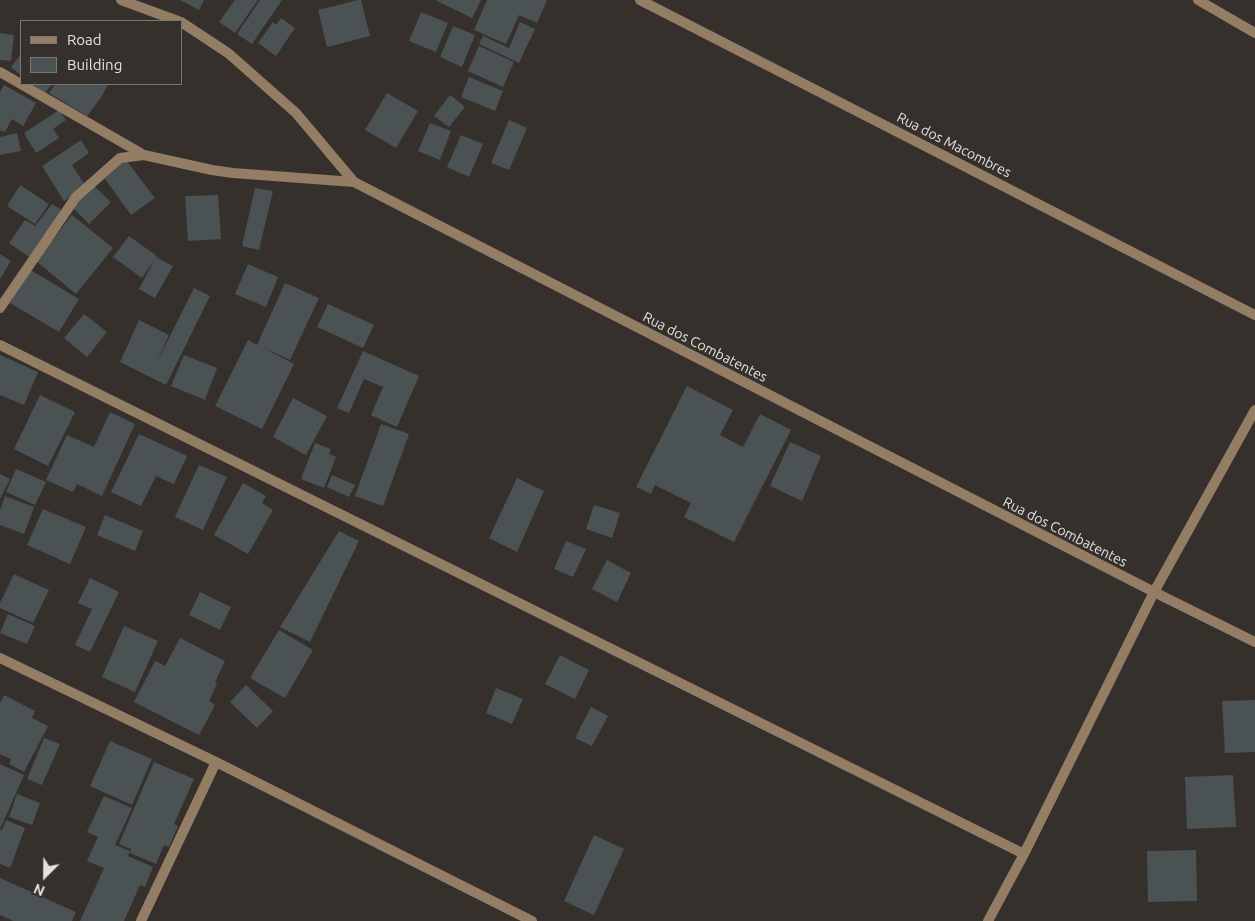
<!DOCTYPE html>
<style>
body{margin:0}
#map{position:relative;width:1255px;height:921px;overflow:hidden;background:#35302c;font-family:Ubuntu,sans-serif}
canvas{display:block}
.legend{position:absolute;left:20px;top:20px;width:162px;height:65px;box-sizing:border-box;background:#35302c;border:1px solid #7b7773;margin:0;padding:6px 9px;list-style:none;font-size:15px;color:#e4e1de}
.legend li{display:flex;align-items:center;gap:10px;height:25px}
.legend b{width:25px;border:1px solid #7b7773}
.north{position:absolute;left:20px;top:851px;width:50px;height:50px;-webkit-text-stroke:4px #35302c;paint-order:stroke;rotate:203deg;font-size:14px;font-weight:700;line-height:20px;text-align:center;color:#e4e1de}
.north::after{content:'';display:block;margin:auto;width:18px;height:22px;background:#e4e1de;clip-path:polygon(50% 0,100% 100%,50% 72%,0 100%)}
</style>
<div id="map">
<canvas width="1255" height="921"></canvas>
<ul class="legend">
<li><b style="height:6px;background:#947d65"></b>Road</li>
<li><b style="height:14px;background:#4a5253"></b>Building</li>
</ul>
<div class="north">N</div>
</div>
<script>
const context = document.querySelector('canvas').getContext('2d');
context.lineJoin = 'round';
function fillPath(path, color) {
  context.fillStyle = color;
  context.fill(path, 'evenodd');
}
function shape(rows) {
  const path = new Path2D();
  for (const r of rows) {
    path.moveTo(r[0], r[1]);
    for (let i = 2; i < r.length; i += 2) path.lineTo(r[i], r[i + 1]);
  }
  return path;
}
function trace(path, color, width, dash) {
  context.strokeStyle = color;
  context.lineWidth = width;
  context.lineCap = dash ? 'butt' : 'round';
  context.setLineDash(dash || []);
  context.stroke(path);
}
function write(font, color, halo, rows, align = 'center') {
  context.font = font + ' Ubuntu,sans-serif';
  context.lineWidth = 4;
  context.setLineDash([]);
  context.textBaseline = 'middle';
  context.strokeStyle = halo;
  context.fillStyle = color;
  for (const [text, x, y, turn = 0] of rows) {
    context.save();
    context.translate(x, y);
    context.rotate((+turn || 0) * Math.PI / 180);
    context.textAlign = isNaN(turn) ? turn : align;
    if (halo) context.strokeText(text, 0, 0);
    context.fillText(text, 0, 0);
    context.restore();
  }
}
const building = shape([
 [180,0,204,0,199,10],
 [235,0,258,0,235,33,219,22],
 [260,0,282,0,252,44,237,34],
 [358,0,361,0,370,36,327,47,318,10],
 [435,0,481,0,472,18],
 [487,0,547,0,537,23,519,15,506,44,474,30],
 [421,12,448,23,436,52,409,41],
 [281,18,295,28,276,56,258,43,273,22,276,25],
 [520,22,535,29,519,63,479,44,483,36,509,48],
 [453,26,475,35,462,67,440,57],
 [0,33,14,35,11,61,0,60],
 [479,46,514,62,503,87,468,71],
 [21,54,21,75,11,67],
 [469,77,503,91,495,111,461,97],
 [32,84,52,84,45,93],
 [55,84,108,84,102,96,87,116,49,93],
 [4,85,36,103,23,126,12,119,5,132,0,130,0,92],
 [387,93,418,111,396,148,365,130],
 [450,95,465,107,449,127,434,116],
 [59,110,66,120,53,129,59,138,36,153,24,133],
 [509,120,527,128,509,170,491,163],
 [430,123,451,131,440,160,418,151],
 [17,133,21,151,0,155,0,137],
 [461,135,483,144,469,177,447,167],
 [81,140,89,153,72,165,86,187,64,201,42,166],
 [126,160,155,198,131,215,103,176],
 [20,185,49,204,35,224,7,206],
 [93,185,111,202,89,224,72,207],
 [255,188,273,191,259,250,242,246],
 [218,195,221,239,188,241,185,196],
 [52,204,63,211,29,257,9,243,25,220,35,226],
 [72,215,113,248,76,294,36,261],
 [129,236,157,256,142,278,113,257],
 [0,254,11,261,0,279],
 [156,257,173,266,155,298,139,289],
 [248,264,278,277,266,307,235,294],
 [29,269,79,299,59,332,10,303],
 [285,283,319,298,290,360,264,348,294,364,262,429,215,406,248,340,257,345],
 [194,288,210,296,166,385,120,362,139,320,169,335,156,364],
 [328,304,374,325,363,348,317,327],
 [84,314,107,332,87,357,64,338],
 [363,351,419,376,397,427,371,415,383,387,364,379,349,413,337,408],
 [0,355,38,372,24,405,0,395],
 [184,355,217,368,205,400,171,386],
 [687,386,733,410,720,435,743,447,760,414,791,430,734,542,684,517,691,503,655,485,651,494,636,487],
 [40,395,75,412,48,466,14,449],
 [293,398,327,416,306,455,273,437],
 [110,412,135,424,102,496,77,484,73,492,46,480,67,435,94,447],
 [381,424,409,434,383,506,355,496],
 [139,434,187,456,174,484,156,476,141,506,111,492],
 [790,442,821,456,802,501,770,486],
 [315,443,331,449,329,454,336,457,324,488,301,479],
 [199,465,227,477,203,530,175,517],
 [16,469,46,482,35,505,6,492],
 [0,474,10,479,0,499],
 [332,475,355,485,349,497,327,487],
 [517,478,544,491,517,552,489,538],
 [243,483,266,496,262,503,273,510,248,554,214,535],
 [5,496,34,507,24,534,0,525,0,510],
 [594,505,620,513,612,538,586,529],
 [43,509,86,527,70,564,27,545],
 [105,515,143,531,135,551,97,535],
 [339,531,359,541,310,642,280,627],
 [566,541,586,549,573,577,554,569],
 [607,560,631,573,617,602,592,589],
 [14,574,49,590,33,623,0,608,0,603],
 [90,578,119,592,90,652,75,645,92,609,78,603],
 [200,592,231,607,220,630,189,615],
 [8,614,35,626,27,644,0,633],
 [124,626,158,641,135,692,102,677],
 [279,630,313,650,285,698,250,678],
 [180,638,225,661,215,682,217,684,209,701,215,705,199,735,134,702,155,661,165,666],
 [560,655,589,670,575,699,545,684],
 [246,685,273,711,257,728,230,702],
 [496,688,523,699,512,724,486,713],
 [4,695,35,711,32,718,48,726,24,772,9,764,11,759,0,754,0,703],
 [1255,700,1255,752,1225,753,1222,701],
 [591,707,608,716,592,746,575,738],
 [44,738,60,744,42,785,27,779],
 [110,741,152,759,132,805,90,786],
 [154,762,194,779,174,824,178,826,169,847,164,845,156,864,130,853,131,849,119,844],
 [0,764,24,775,0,829],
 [1233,775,1236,827,1187,829,1185,777],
 [17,794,40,803,32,825,9,817],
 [104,796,132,808,115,845,130,851,128,856,153,867,145,887,140,885,124,921,80,921,104,868,87,861,98,837,87,832],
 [6,820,25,828,10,868,0,864,0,830,2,830],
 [594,835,624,849,594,915,564,901],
 [1196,850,1197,901,1148,902,1147,851],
 [0,878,76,912,72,921,13,921,0,915]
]);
const street = shape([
 [121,0,178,21],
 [640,0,1255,315],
 [1198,0,1255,33],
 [181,22,228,53,296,113,354,182,1154,592,1255,642],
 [0,72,144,155],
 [0,308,76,197,120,158,144,155,212,170,233,173,354,182],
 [0,345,1024,854],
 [0,658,216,762,532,921],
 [141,921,216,762],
 [988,921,1024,854,1154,592,1255,410]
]);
const streetNames = [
 ["Rua dos Macombres",954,145,27],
 ["Rua dos Combatentes",705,347,27],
 ["Rua dos Combatentes",1065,532,27]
];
fillPath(building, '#4a5253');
trace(street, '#947d65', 10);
write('14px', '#e4e1de', '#35302c', streetNames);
</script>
